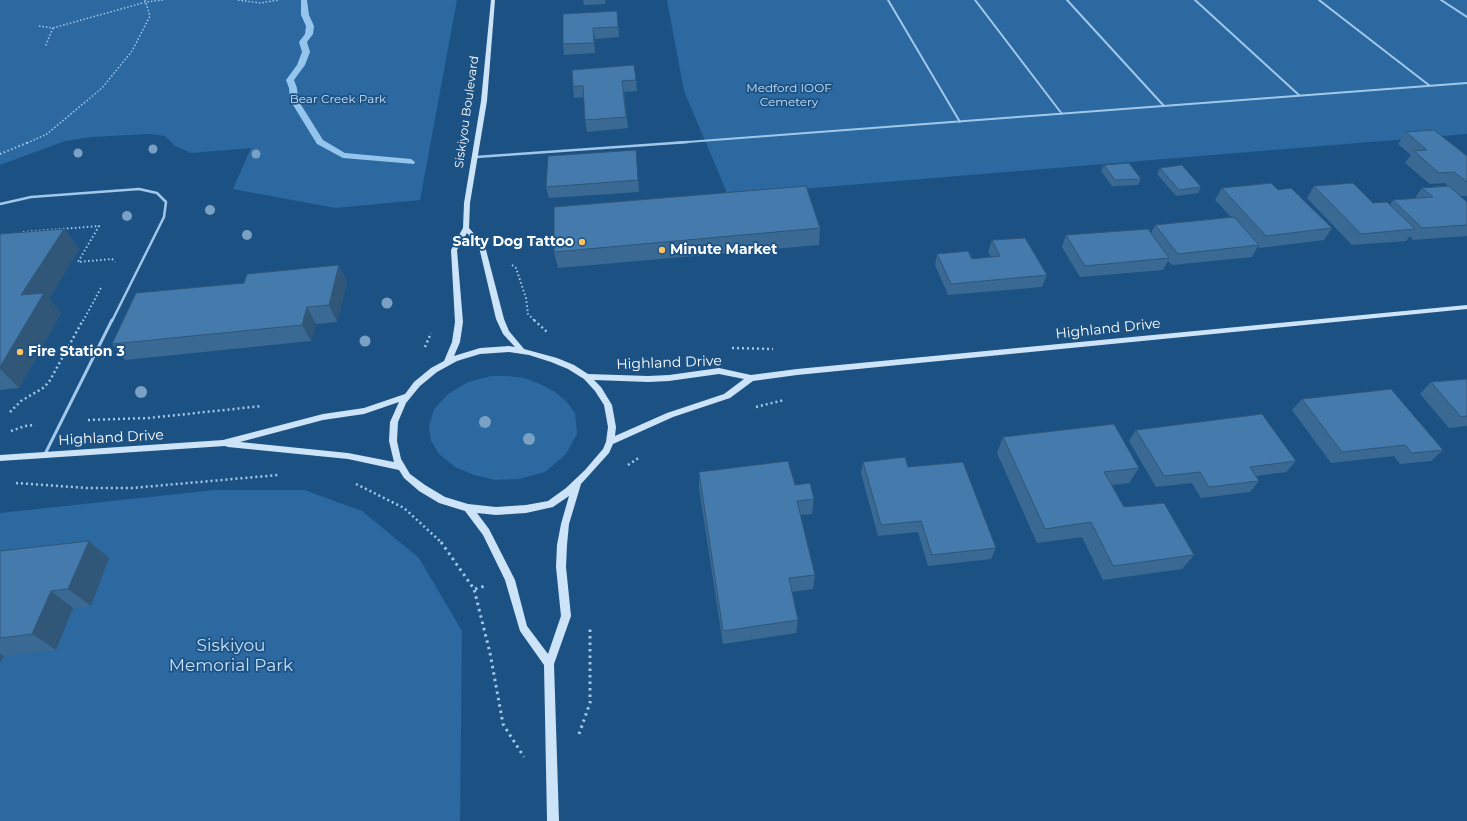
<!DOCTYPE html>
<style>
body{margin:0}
canvas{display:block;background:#1c5183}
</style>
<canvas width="1467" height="821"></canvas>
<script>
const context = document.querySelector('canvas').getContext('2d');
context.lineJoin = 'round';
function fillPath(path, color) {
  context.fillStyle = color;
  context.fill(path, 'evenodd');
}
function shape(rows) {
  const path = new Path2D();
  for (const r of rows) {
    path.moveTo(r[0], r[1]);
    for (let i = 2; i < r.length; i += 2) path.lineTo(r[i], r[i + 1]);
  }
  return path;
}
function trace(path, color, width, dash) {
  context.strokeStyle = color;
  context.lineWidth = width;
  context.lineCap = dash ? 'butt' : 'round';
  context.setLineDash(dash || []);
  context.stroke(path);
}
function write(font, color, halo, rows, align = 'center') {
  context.font = font + ' Montserrat,sans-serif';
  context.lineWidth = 3.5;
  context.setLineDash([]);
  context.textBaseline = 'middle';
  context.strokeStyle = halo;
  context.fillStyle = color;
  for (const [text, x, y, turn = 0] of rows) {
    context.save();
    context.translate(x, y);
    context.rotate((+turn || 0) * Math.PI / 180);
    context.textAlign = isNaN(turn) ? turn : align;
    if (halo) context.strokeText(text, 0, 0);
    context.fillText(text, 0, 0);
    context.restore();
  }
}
const green = shape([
 [0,0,457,0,420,200,335,208,233,189,251,148,191,153,175,146,165,136,150,134,91,137,65,141,0,165],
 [667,0,1467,0,1467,134,728,195,684,91],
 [491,376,508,376,524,378,540,384,555,392,567,402,575,413,577,434,566,454,545,472,519,479,495,480,474,475,455,467,439,454,431,441,429,427,434,409,448,394,468,382],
 [215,490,304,490,362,511,419,558,462,631,460,821,0,821,0,513]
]);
const stream = shape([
 [301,0,307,0,309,15,314,26,313,34,307,42,310,52,305,65,294,80,297,88,298,100,323,140,345,153,411,159,415,162,414,164,343,158,317,144,290,100,289,88,286,80,297,65,302,52,299,42,305,34,306,26,301,15,301,0]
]);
const pathFar3 = shape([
 [238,0,260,3,279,0],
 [39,26,53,28,45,47],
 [53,28,146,2,163,0],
 [27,143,47,134,102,88,132,51,150,16,145,0]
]);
const pathFar2 = shape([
 [0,154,29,142],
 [23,232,99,226,78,262,112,259,115,262],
 [512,265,516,268,526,298,528,314,535,321],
 [83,321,102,286]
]);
const pathFar1 = shape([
 [534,320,547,332],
 [425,347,431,333],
 [732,348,773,349],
 [756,407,784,400],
 [10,412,21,401,43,388,49,382,83,320],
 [88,420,149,418,262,406],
 [11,431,25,426,35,425],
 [628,465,640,457],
 [16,483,87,488,132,488,278,475],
 [356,484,404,508,442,543]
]);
const path = shape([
 [441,542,474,589,490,653,503,724,524,757],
 [475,589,485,586],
 [579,734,590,703,590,629]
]);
const laneFar2 = shape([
 [888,0,960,122],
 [975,0,1062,114],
 [1067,0,1164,106],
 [1195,0,1300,96],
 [1319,0,1430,86],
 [1441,0,1467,17],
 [674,143,1467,83]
]);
const laneFar1 = shape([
 [476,157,688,142],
 [0,204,31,197,139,189,157,193,166,202,164,217,112,321]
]);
const lane = shape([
 [45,454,112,320]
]);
const secondary = shape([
 [491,0,495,0,487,101,470,203,469,228,485,246,504,319,509,331,524,349,557,358,574,365,588,374,648,376,669,375,719,368,751,375,797,369,1467,305,1467,309,797,375,753,381,730,398,673,417,613,444,609,453,581,484,569,524,567,545,566,567,571,616,554,664,559,821,547,821,544,665,520,631,505,580,483,535,465,511,439,503,419,491,404,478,399,470,348,459,228,447,225,446,0,461,0,455,223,440,323,414,364,408,405,394,414,382,431,368,444,361,452,342,455,322,451,250,463,228,464,203,481,101,491,0],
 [467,233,479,247,496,319,503,334,515,347,509,346,480,348,454,356,460,342,463,322,457,250,467,233],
 [509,352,529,355,551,362,568,369,584,379,595,391,604,405,608,427,606,442,603,449,585,470,566,488,548,501,526,505,496,507,468,504,445,497,425,485,410,474,401,459,397,441,398,422,406,403,420,386,437,372,457,361,480,354,509,352],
 [719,374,744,379,724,394,667,413,615,436,616,427,612,405,601,387,594,380,648,382,669,381,719,374],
 [399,402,390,422,389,441,394,462,348,453,240,442,323,420,364,414,399,402],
 [569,496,561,524,557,545,556,567,561,616,548,654,527,626,515,580,489,529,477,513,496,515,526,513,553,507,569,496]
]);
const trees = [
 [153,149,4.5],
 [78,153,4.5],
 [256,154,4.5],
 [210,210,5],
 [127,216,5],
 [247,235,5],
 [387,303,5.5],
 [365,341,5.5],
 [141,392,6],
 [485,422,6],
 [529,439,6]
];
const wall = shape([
 [583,0,605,0,605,4,584,5],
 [563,14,618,21,619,37,595,39,595,53,564,55,563,44],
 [636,80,637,91,624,92,628,128,587,132,585,120,584,97,574,98,573,86],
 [1406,132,1467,156,1467,196,1460,196,1467,202,1467,236,1413,240,1410,236,1406,241,1352,245,1307,198,1314,186,1373,203,1390,205,1393,200,1414,199,1422,188,1448,186,1445,183,1430,184,1405,163,1411,155,1398,144],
 [636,150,639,192,549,198,546,187],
 [1104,165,1141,179,1138,185,1112,186,1101,171],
 [1160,168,1201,187,1198,193,1176,196,1157,174],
 [1222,188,1278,190,1332,228,1324,240,1259,248,1258,246,1252,257,1172,265,1168,261,1163,270,1080,277,1062,247,1066,235,1151,233,1155,225,1231,217,1215,200],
 [820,228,819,245,558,268,554,252],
 [64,229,79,249,49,299,61,313,19,388,0,390,0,234],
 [992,240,1047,275,1042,287,948,295,935,265,937,254,972,259,991,257,988,252],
 [339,265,347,282,337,322,316,324,311,341,125,360,112,344,244,283],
 [1467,379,1467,426,1449,428,1420,394,1431,382],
 [1302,399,1443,450,1431,461,1400,464,1394,456,1331,463,1292,410],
 [1136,430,1296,461,1286,472,1256,476,1259,481,1250,492,1201,498,1192,483,1156,487,1129,441],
 [1003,437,1139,468,1129,483,1112,485,1124,507,1194,555,1182,569,1103,580,1082,537,1037,543,997,453],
 [863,462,908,467,996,548,991,559,928,566,918,532,878,536,861,473],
 [699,472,814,499,812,514,800,515,815,575,813,589,792,592,798,620,796,633,723,644,699,488],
 [89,541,109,558,91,606,73,608,56,650,4,656,1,662,0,662,0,551]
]);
const shadedWall = shape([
 [593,28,595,39,595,53,594,43],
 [64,229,79,249,49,299,61,313,19,388,0,369,0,367,21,295],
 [339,265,347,282,337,322,329,305],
 [307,307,316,324,311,341,302,325],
 [89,541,109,558,91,606,68,589],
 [51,591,73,608,56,650,32,634],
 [0,654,4,656,1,662,0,661]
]);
const building = shape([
 [617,11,618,27,593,28,594,43,563,44,563,14,617,11],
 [634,65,636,80,622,81,626,117,585,120,583,86,573,86,572,70,634,65],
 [1434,130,1467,156,1467,182,1454,172,1439,173,1414,151,1427,150,1406,132,1434,130],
 [636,150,638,180,546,187,548,156,636,150],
 [1129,163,1141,179,1115,180,1104,165,1129,163],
 [1182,165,1201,187,1179,190,1160,168,1182,165],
 [1271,183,1278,190,1291,188,1332,228,1266,236,1222,188,1271,183],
 [1353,183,1373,203,1387,202,1415,229,1361,234,1314,186,1353,183],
 [806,186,820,228,554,252,554,207,806,186],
 [1449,186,1467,202,1467,225,1422,228,1393,200,1433,197,1422,188,1449,186],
 [1234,217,1259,245,1178,254,1155,225,1234,217],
 [64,229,21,295,44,293,0,367,0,234,64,229],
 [1148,229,1169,258,1085,266,1066,235,1148,229],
 [1025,238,1047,275,951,284,937,254,968,251,972,259,1000,256,992,240,1025,238],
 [339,265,329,305,307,307,302,325,112,344,136,293,244,283,247,274,339,265],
 [1467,379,1467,416,1461,417,1431,382,1467,379],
 [1391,389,1443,450,1412,453,1405,445,1342,452,1302,399,1391,389],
 [1262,414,1296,461,1250,467,1259,481,1209,487,1200,472,1164,476,1136,430,1262,414],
 [1114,424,1139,468,1104,472,1124,507,1164,503,1194,555,1113,566,1091,522,1045,529,1003,437,1114,424],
 [905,457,908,467,963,462,996,548,932,555,921,521,881,525,863,462,905,457],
 [788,461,795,485,810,483,814,499,797,501,815,575,789,578,798,620,723,631,699,472,788,461],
 [89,541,68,589,51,591,32,634,0,638,0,551,89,541]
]);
const markers = [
 [582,242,4,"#fbc25f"],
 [662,250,4,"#fbc25f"],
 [20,352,4,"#fbc25f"]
];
const farParknames = [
 ["Medford IOOF",789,88],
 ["Cemetery",789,102],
 ["Bear Creek Park",338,99]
];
const farStreetnames = [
 ["Siskiyou Boulevard",467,112,-82]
];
const poiNames = [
 ["Salty Dog Tattoo",574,242,"right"],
 ["Minute Market",670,250],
 ["Fire Station 3",28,352]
];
const streetNames = [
 ["Highland Drive",1108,329,-6],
 ["Highland Drive",669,363,-2],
 ["Highland Drive",111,438,-3]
];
const nearParknames = [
 ["Siskiyou",231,646],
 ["Memorial Park",231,666]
];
fillPath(green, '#2b69a0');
fillPath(stream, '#95c4ec');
trace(pathFar3, '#a1c8ea', 1.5, [1.5, 2]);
trace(pathFar2, '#a1c8ea', 2, [1.5, 2.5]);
trace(pathFar1, '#a1c8ea', 2.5, [2, 3]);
trace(path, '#a1c8ea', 3, [2.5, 4]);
trace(laneFar2, '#a1c8ea', 2);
trace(laneFar1, '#a1c8ea', 2.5);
trace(lane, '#a1c8ea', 3);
fillPath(secondary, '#cde3f8');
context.fillStyle = '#7aa0c3';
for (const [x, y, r] of trees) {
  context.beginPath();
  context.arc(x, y, r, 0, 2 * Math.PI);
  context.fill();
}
fillPath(wall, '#3a6a94');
fillPath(shadedWall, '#305678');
fillPath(building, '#447bac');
trace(building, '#305678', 1);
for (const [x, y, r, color] of markers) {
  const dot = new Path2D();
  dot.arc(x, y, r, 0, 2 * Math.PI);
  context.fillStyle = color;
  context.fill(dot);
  trace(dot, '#1c5183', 1.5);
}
write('12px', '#c6e0f8', '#1c5183', farParknames);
write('12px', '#fff', '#1c5183', farStreetnames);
write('bold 14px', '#fff', '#1c5183', poiNames, 'left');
write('14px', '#fff', '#1c5183', streetNames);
write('17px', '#c6e0f8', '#1c5183', nearParknames);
</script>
